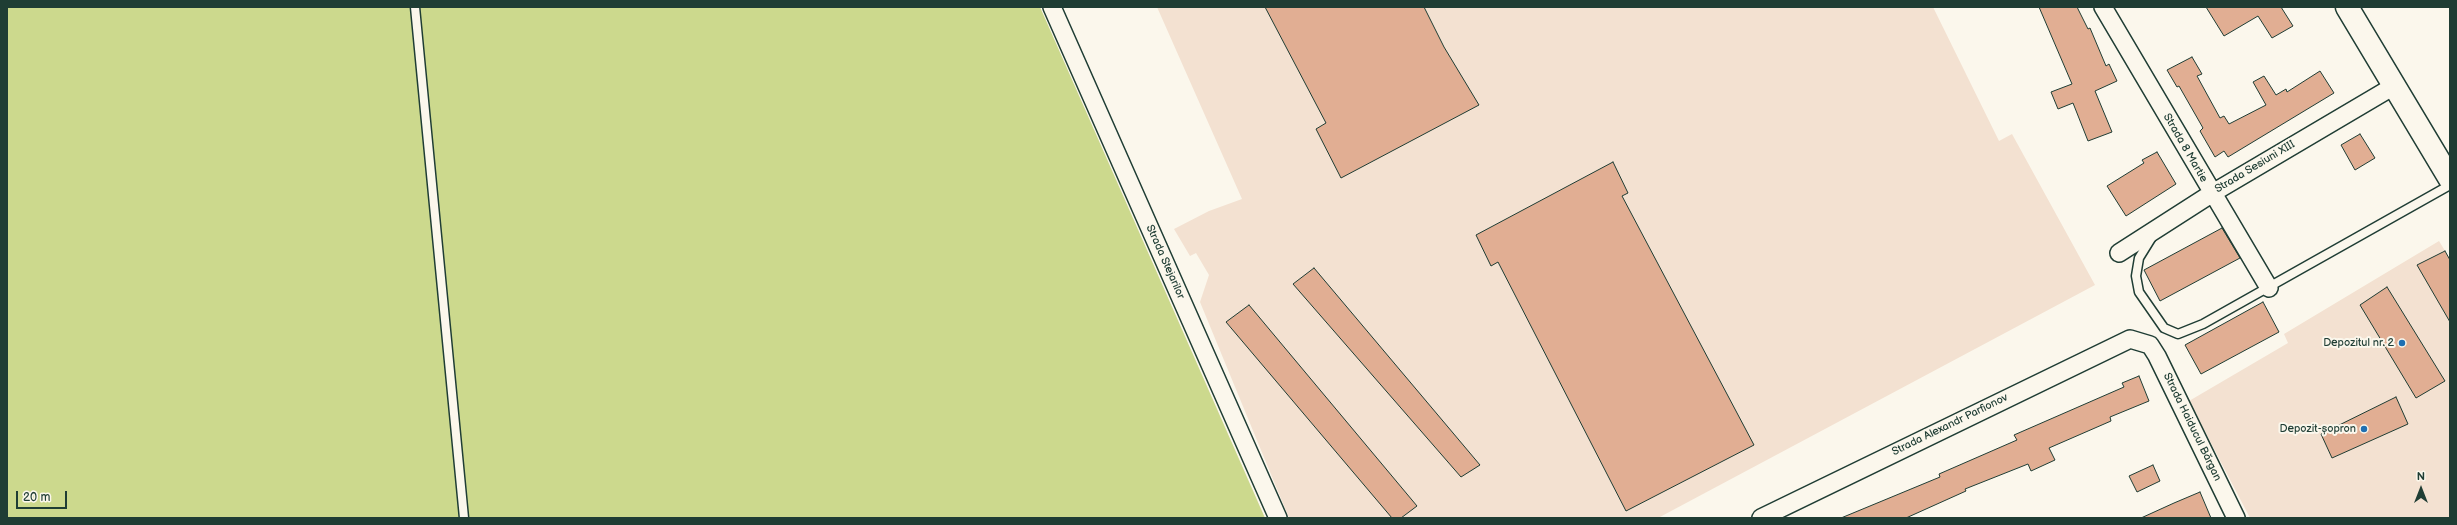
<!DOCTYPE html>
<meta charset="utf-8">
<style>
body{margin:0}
#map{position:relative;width:2457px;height:525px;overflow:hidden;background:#fbf7ec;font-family:"Balsamiq Sans",sans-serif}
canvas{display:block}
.frame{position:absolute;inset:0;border:8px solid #1f3d34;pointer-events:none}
.north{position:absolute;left:2401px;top:469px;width:40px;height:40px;-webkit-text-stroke:3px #fbf7ec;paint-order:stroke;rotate:0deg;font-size:11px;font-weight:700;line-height:16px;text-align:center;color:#1f3d34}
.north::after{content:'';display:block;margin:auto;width:14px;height:18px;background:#1f3d34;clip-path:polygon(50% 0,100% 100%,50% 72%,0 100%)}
.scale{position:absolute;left:16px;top:491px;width:51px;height:18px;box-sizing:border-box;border:2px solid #1f3d34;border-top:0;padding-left:5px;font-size:12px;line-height:14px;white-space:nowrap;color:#1f3d34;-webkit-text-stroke:3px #fbf7ec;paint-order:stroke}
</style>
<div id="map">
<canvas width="2457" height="525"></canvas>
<div class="frame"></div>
<div class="north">N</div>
<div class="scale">20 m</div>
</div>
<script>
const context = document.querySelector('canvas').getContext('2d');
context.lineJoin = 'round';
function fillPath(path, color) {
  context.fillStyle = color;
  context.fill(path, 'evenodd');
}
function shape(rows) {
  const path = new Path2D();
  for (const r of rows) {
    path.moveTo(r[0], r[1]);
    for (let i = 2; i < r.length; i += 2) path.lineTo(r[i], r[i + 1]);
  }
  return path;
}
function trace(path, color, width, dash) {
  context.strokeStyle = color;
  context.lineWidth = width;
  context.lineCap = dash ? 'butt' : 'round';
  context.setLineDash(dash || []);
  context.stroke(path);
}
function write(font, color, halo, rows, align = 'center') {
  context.font = font + ' "Balsamiq Sans",sans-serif';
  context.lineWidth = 4;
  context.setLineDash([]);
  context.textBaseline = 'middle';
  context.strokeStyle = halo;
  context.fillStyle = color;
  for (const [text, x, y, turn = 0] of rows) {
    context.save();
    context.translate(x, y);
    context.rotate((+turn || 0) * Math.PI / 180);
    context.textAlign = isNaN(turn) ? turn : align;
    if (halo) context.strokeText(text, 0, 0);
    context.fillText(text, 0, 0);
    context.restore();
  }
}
const built = shape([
 [1157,7,1933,7,1999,141,2012,134,2095,285,1658,518,1289,518,1200,302,1209,275,1196,253,1190,256,1174,229,1209,211,1242,199],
 [2439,241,2450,259,2450,518,2250,518,2189,401,2288,343,2284,334]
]);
const green = shape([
 [7,7,1040,7,1265,518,7,518]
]);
const building = shape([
 [1265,7,1424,7,1444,47,1479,105,1341,178,1316,129,1326,123,1265,7],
 [2039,7,2077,7,2088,29,2090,28,2106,66,2109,64,2117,81,2095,91,2112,132,2088,141,2073,103,2058,109,2051,92,2072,84,2039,7],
 [2206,7,2281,7,2293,26,2272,38,2258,16,2224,36,2206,7],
 [2192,57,2202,74,2197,76,2220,118,2224,116,2229,124,2266,105,2253,82,2264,76,2276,95,2286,89,2287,92,2320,71,2334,93,2228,157,2224,151,2215,157,2200,131,2203,128,2179,86,2177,87,2167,70,2192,57],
 [2360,134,2375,158,2355,170,2341,145,2360,134],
 [2157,152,2176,184,2126,216,2107,186,2144,163,2142,160,2157,152],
 [1613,162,1628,193,1622,196,1754,445,1626,511,1498,262,1491,266,1476,235,1613,162],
 [2222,228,2240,258,2160,301,2144,270,2222,228],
 [2445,251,2450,260,2450,322,2417,265,2445,251],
 [1314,268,1480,465,1461,477,1293,284,1314,268],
 [2387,287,2445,381,2416,398,2360,305,2387,287],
 [2263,302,2279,332,2201,374,2185,345,2263,302],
 [1249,305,1417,506,1401,518,1392,518,1226,322,1249,305],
 [2139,376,2149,401,2110,417,2111,421,2049,448,2055,460,2031,471,2028,464,1965,489,1966,491,1906,518,1841,518,1940,477,1939,474,2017,440,2014,435,2124,387,2122,383,2139,376],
 [2396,397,2408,424,2332,458,2321,434,2396,397],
 [2153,465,2160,481,2137,492,2129,476,2153,465],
 [2200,492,2211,518,2141,518,2174,503,2200,492]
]);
const service = shape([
 [415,7,464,518],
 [2152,237,2139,258,2136,276,2139,292,2164,328,2178,334,2203,324,2450,185]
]);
const minor = shape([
 [1052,7,1278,518],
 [2103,7,2269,288],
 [2119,253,2211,194,2394,86],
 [1761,518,2130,339,2150,345,2157,356,2236,518]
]);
const secondary = shape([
 [2347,7,2450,179]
]);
const markers = [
 [2402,343,4,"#1f6fb2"],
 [2364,429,4,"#1f6fb2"]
];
const streetNames = [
 ["Strada 8 Martie",2185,148,60],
 ["Strada Sesiuni XIII",2255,167,-31],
 ["Strada Stejarilor",1165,262,66],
 ["Strada Alexandr Parfionov",1950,425,-26],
 ["Strada Haiducul Bărgan",2192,427,64]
];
const poiNames = [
 ["Depozitul nr. 2",2394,343],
 ["Depozit-șopron",2356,429]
];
fillPath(built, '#f3e1d1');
fillPath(green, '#ccd98d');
fillPath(building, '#e1ae93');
trace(building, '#1f3d34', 1);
trace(service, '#1f3d34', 11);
trace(minor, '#1f3d34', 20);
trace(secondary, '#1f3d34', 25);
trace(service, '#fbf7ec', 8);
trace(minor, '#fbf7ec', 17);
trace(secondary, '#fbf7ec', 22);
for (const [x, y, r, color] of markers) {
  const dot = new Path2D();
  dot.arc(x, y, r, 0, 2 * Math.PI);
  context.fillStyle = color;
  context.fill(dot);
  trace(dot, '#fbf7ec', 1.5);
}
write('11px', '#1f3d34', '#fbf7ec', streetNames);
write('11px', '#1f3d34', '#fbf7ec', poiNames, 'right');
</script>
